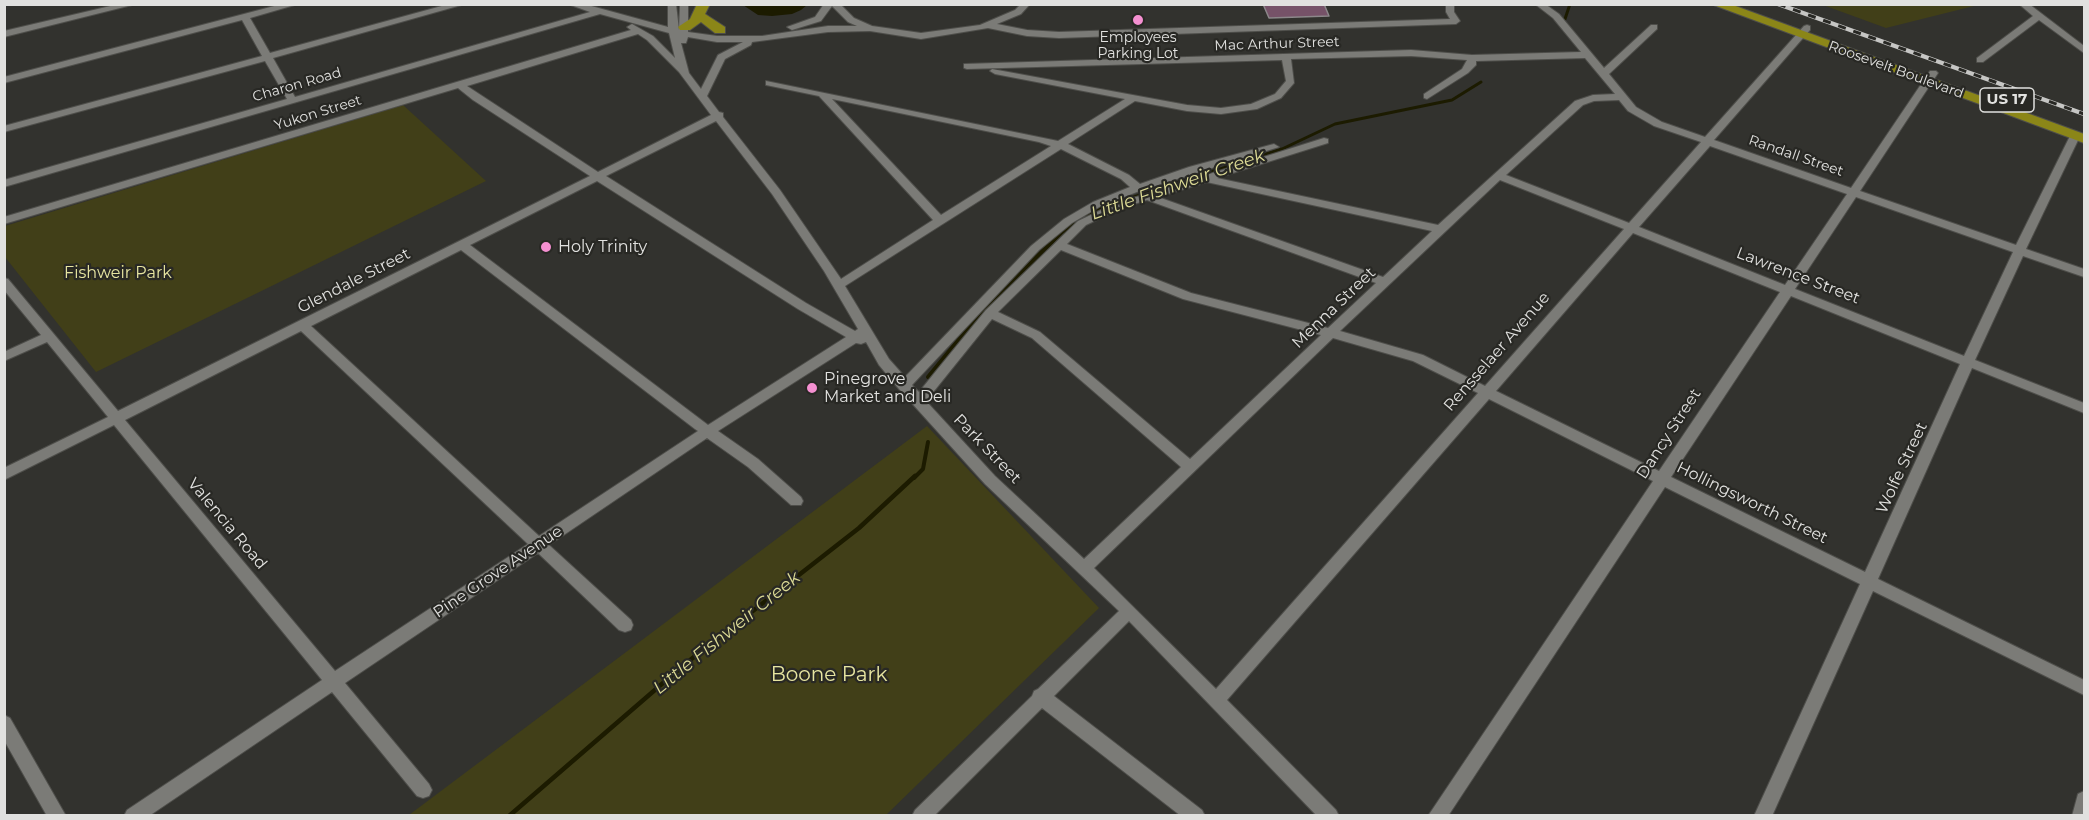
<!DOCTYPE html>
<style>
body{margin:0}
#map{position:relative;width:2089px;height:820px;overflow:hidden;background:#32322e;font-family:Montserrat,sans-serif}
canvas{display:block}
.frame{position:absolute;inset:0;border:6px solid #e1e1df;pointer-events:none}
</style>
<div id="map">
<canvas width="2089" height="820"></canvas>
<div class="frame"></div>
</div>
<script>
const context = document.querySelector('canvas').getContext('2d');
context.lineJoin = 'round';
function fillPath(path, color) {
  context.fillStyle = color;
  context.fill(path, 'evenodd');
}
function shape(rows) {
  const path = new Path2D();
  for (const r of rows) {
    path.moveTo(r[0], r[1]);
    for (let i = 2; i < r.length; i += 2) path.lineTo(r[i], r[i + 1]);
  }
  return path;
}
function trace(path, color, width, dash) {
  context.strokeStyle = color;
  context.lineWidth = width;
  context.lineCap = dash ? 'butt' : 'round';
  context.setLineDash(dash || []);
  context.stroke(path);
}
function write(font, color, halo, rows, align = 'center') {
  context.font = font + ' Montserrat,sans-serif';
  context.lineWidth = 4.5;
  context.setLineDash([]);
  context.textBaseline = 'middle';
  context.strokeStyle = halo;
  context.fillStyle = color;
  for (const [text, x, y, turn = 0] of rows) {
    context.save();
    context.translate(x, y);
    context.rotate((+turn || 0) * Math.PI / 180);
    context.textAlign = isNaN(turn) ? turn : align;
    if (halo) context.strokeText(text, 0, 0);
    context.fillText(text, 0, 0);
    context.restore();
  }
}
const green = shape([
 [1823,5,2000,5,1978,5,1886,28],
 [403,105,486,181,96,372,5,257,5,226],
 [927,426,1099,608,886,815,409,815]
]);
const water = shape([
 [743,5,807,5,801,10,792,14,772,16,758,15]
]);
const streamFar2 = shape([
 [1565,19,1570,4],
 [1094,210,1282,149,1335,124,1452,100,1481,82]
]);
const streamFar1 = shape([
 [928,377,984,309,1062,232,1099,208],
 [914,478,923,469,928,442]
]);
const stream = shape([
 [509,816,685,664,859,528,915,476]
]);
const building = shape([
 [1263,4,1324,4,1329,16,1269,18,1263,4]
]);
const minor = shape([
 [119,4,136,4,4,37,4,31,119,4],
 [282,4,298,4,250,18,270,53,449,4,465,4,273,58,295,97,590,12,568,4,584,4,668,27,668,4,676,4,679,30,680,4,688,4,688,32,717,36,762,36,828,26,857,26,848,22,832,6,821,21,792,30,787,27,815,17,824,4,840,4,854,18,872,26,921,33,980,25,1015,10,1021,4,1030,4,1021,14,997,24,1027,30,1059,32,1450,19,1446,12,1446,4,1454,4,1454,12,1460,21,1456,24,1059,38,1027,36,988,28,921,39,870,31,828,32,752,42,751,45,725,59,707,96,719,112,723,113,723,117,780,190,841,279,933,220,819,96,766,85,766,81,1058,141,1125,99,995,74,990,71,992,69,1187,105,1221,108,1251,104,1275,94,1286,81,1282,60,967,69,964,68,964,64,1411,50,1472,55,1581,52,1553,18,1535,4,1545,4,1559,14,1604,68,1651,25,1657,25,1657,29,1609,74,1636,107,1662,122,1705,137,1804,26,1807,25,1810,26,1810,30,1714,140,1851,188,1930,71,1936,71,1938,73,1860,191,2016,245,2070,136,2075,133,2079,134,2080,136,2026,249,2084,269,2084,277,2023,256,1975,360,2084,403,2084,413,1972,368,1878,579,2084,680,2084,695,1873,591,1772,816,1754,816,1860,584,1665,487,1448,816,1428,816,1653,481,1489,399,1227,700,1336,810,1339,816,1317,816,1129,621,1054,696,1202,810,1205,816,1181,816,1042,708,934,816,912,816,915,810,1032,696,1034,691,1038,689,1119,611,985,484,899,389,879,365,866,342,861,344,856,343,718,431,758,459,801,497,803,501,801,505,791,505,748,467,707,438,549,545,631,620,633,625,631,630,625,632,619,630,538,553,345,683,429,784,432,790,429,796,423,798,417,796,332,692,149,816,124,816,127,810,322,680,114,425,4,480,4,468,108,417,47,342,4,361,4,352,41,335,4,290,4,278,8,279,118,411,590,176,473,100,458,88,4,224,4,217,631,30,627,27,632,24,653,36,675,58,669,33,600,14,4,187,4,180,287,99,265,61,4,132,4,126,262,56,242,20,4,83,4,77,282,4],
 [638,34,647,40,679,72,711,115,598,172,467,86,638,34],
 [688,37,717,42,743,42,718,55,701,89,689,73,681,43,686,43,688,37],
 [1411,56,1467,60,1462,69,1424,94,1424,98,1427,99,1468,73,1476,65,1476,61,1585,58,1615,94,1593,95,1575,101,1438,225,1217,178,1328,143,1328,139,1324,138,1114,204,1078,221,986,310,919,392,912,385,1039,250,1072,223,1101,206,1142,190,1279,147,1274,144,1270,145,1189,167,1140,184,1129,175,1068,144,1135,101,1187,111,1221,114,1257,109,1281,98,1294,83,1291,59,1411,56],
 [832,99,1039,142,1051,146,941,215,832,99],
 [1619,100,1628,111,1654,126,1701,142,1629,223,1506,175,1583,105,1594,101,1619,100],
 [716,121,772,194,824,271,858,329,855,331,806,303,606,176,716,121],
 [1710,146,1847,194,1785,285,1639,227,1710,146],
 [1061,149,1121,179,1130,187,1093,202,1064,219,1031,246,905,377,889,359,845,286,1061,149],
 [1500,180,1624,229,1485,386,1423,355,1340,331,1500,180],
 [597,181,798,309,846,337,708,425,470,245,597,181],
 [1207,182,1211,183,1432,231,1383,277,1158,197,1207,182],
 [1856,197,2013,252,1964,356,1795,289,1856,197],
 [1147,200,1376,283,1328,328,1191,293,1067,244,1086,225,1122,208,1147,200],
 [1633,233,1780,292,1659,471,1496,391,1633,233],
 [461,250,695,429,698,431,539,536,311,326,461,250],
 [1061,250,1183,299,1321,335,1190,459,1040,332,998,312,1061,250],
 [1791,296,1960,364,1865,572,1671,477,1791,296],
 [992,319,1032,338,1181,467,1084,559,995,476,926,401,992,319],
 [301,331,528,544,335,671,125,420,301,331],
 [1333,338,1413,361,1478,393,1216,689,1094,568,1333,338],
 [2019,4,2029,4,2084,46,2084,53,2039,20,1983,62,1977,62,1977,58,2033,16,2019,4],
 [4,715,10,718,66,816,47,816,4,740,4,715],
 [2084,791,2084,816,2072,816,2078,794,2084,791]
]);
const highway = shape([
 [697,4,710,4,705,14,725,27,725,33,715,33,701,22,690,30,680,30,678,27,690,19,697,4],
 [1711,4,1730,4,2084,134,2084,143,1711,4]
]);
const rail = shape([
 [1778,4,2084,114]
]);
const markers = [
 [1138,20,6,"#f590d1"],
 [546,247,6,"#f590d1"],
 [812,388,6,"#f590d1"]
];
const farPoinames = [
 ["Employees",1138,38],
 ["Parking Lot",1138,54]
];
const farStreetnames = [
 ["Mac Arthur Street",1277,44,-2],
 ["Roosevelt Boulevard",1896,70,20],
 ["Charon Road",297,85,-16],
 ["Yukon Street",318,113,-17],
 ["Randall Street",1796,156,19]
];
const shields = [
 [2007,100,54]
];
const shieldNames = [
 ["US 17",2007,100]
];
const poiNames = [
 ["Holy Trinity",558,247],
 ["Pinegrove",824,379],
 ["Market and Deli",824,397]
];
const parkNames = [
 ["Fishweir Park",118,273]
];
const streetNames = [
 ["Lawrence Street",1798,276,21],
 ["Glendale Street",354,281,-27],
 ["Menna Street",1334,308,-44],
 ["Rensselaer Avenue",1497,352,-49],
 ["Dancy Street",1669,434,-57],
 ["Park Street",987,449,46],
 ["Wolfe Street",1902,468,-65],
 ["Hollingsworth Street",1752,503,26],
 ["Valencia Road",227,524,50],
 ["Pine Grove Avenue",498,572,-34]
];
const waterNames = [
 ["Little Fishweir Creek",1178,185,-19],
 ["Little Fishweir Creek",727,633,-39]
];
const nearParknames = [
 ["Boone Park",829,675]
];
fillPath(green, '#413f18');
fillPath(water, '#1c1b00');
trace(streamFar2, '#1c1b00', 3);
trace(streamFar1, '#1c1b00', 4);
trace(stream, '#1c1b00', 4.5);
fillPath(building, '#765268');
trace(building, '#8c878a', 1.5);
trace(minor, '#4e4e4a', 2);
trace(highway, '#4e4e4a', 2);
fillPath(minor, '#7b7b77');
fillPath(highway, '#8b8618');
trace(rail, '#c6c6c4', 4.5);
trace(rail, '#282824', 3, [8]);
for (const [x, y, r, color] of markers) {
  const dot = new Path2D();
  dot.arc(x, y, r, 0, 2 * Math.PI);
  context.fillStyle = color;
  context.fill(dot);
  trace(dot, '#282824', 2);
}
write('14px', '#e1e1df', '#282824', farPoinames);
write('14px', '#e1e1df', '#282824', farStreetnames);
for (const [x, y, w] of shields) {
  const box = new Path2D();
  box.roundRect(x - w / 2, y - 12, w, 24, 4.5);
  context.fillStyle = '#282824';
  context.fill(box);
  trace(box, '#e1e1df', 1.5);
}
write('bold 15px', '#e1e1df', null, shieldNames);
write('16px', '#e1e1df', '#282824', poiNames, 'left');
write('16px', '#e7e5a0', '#282824', parkNames);
write('16px', '#e1e1df', '#282824', streetNames);
write('italic 18px', '#dbd994', '#282824', waterNames);
write('20px', '#e7e5a0', '#282824', nearParknames);
</script>
